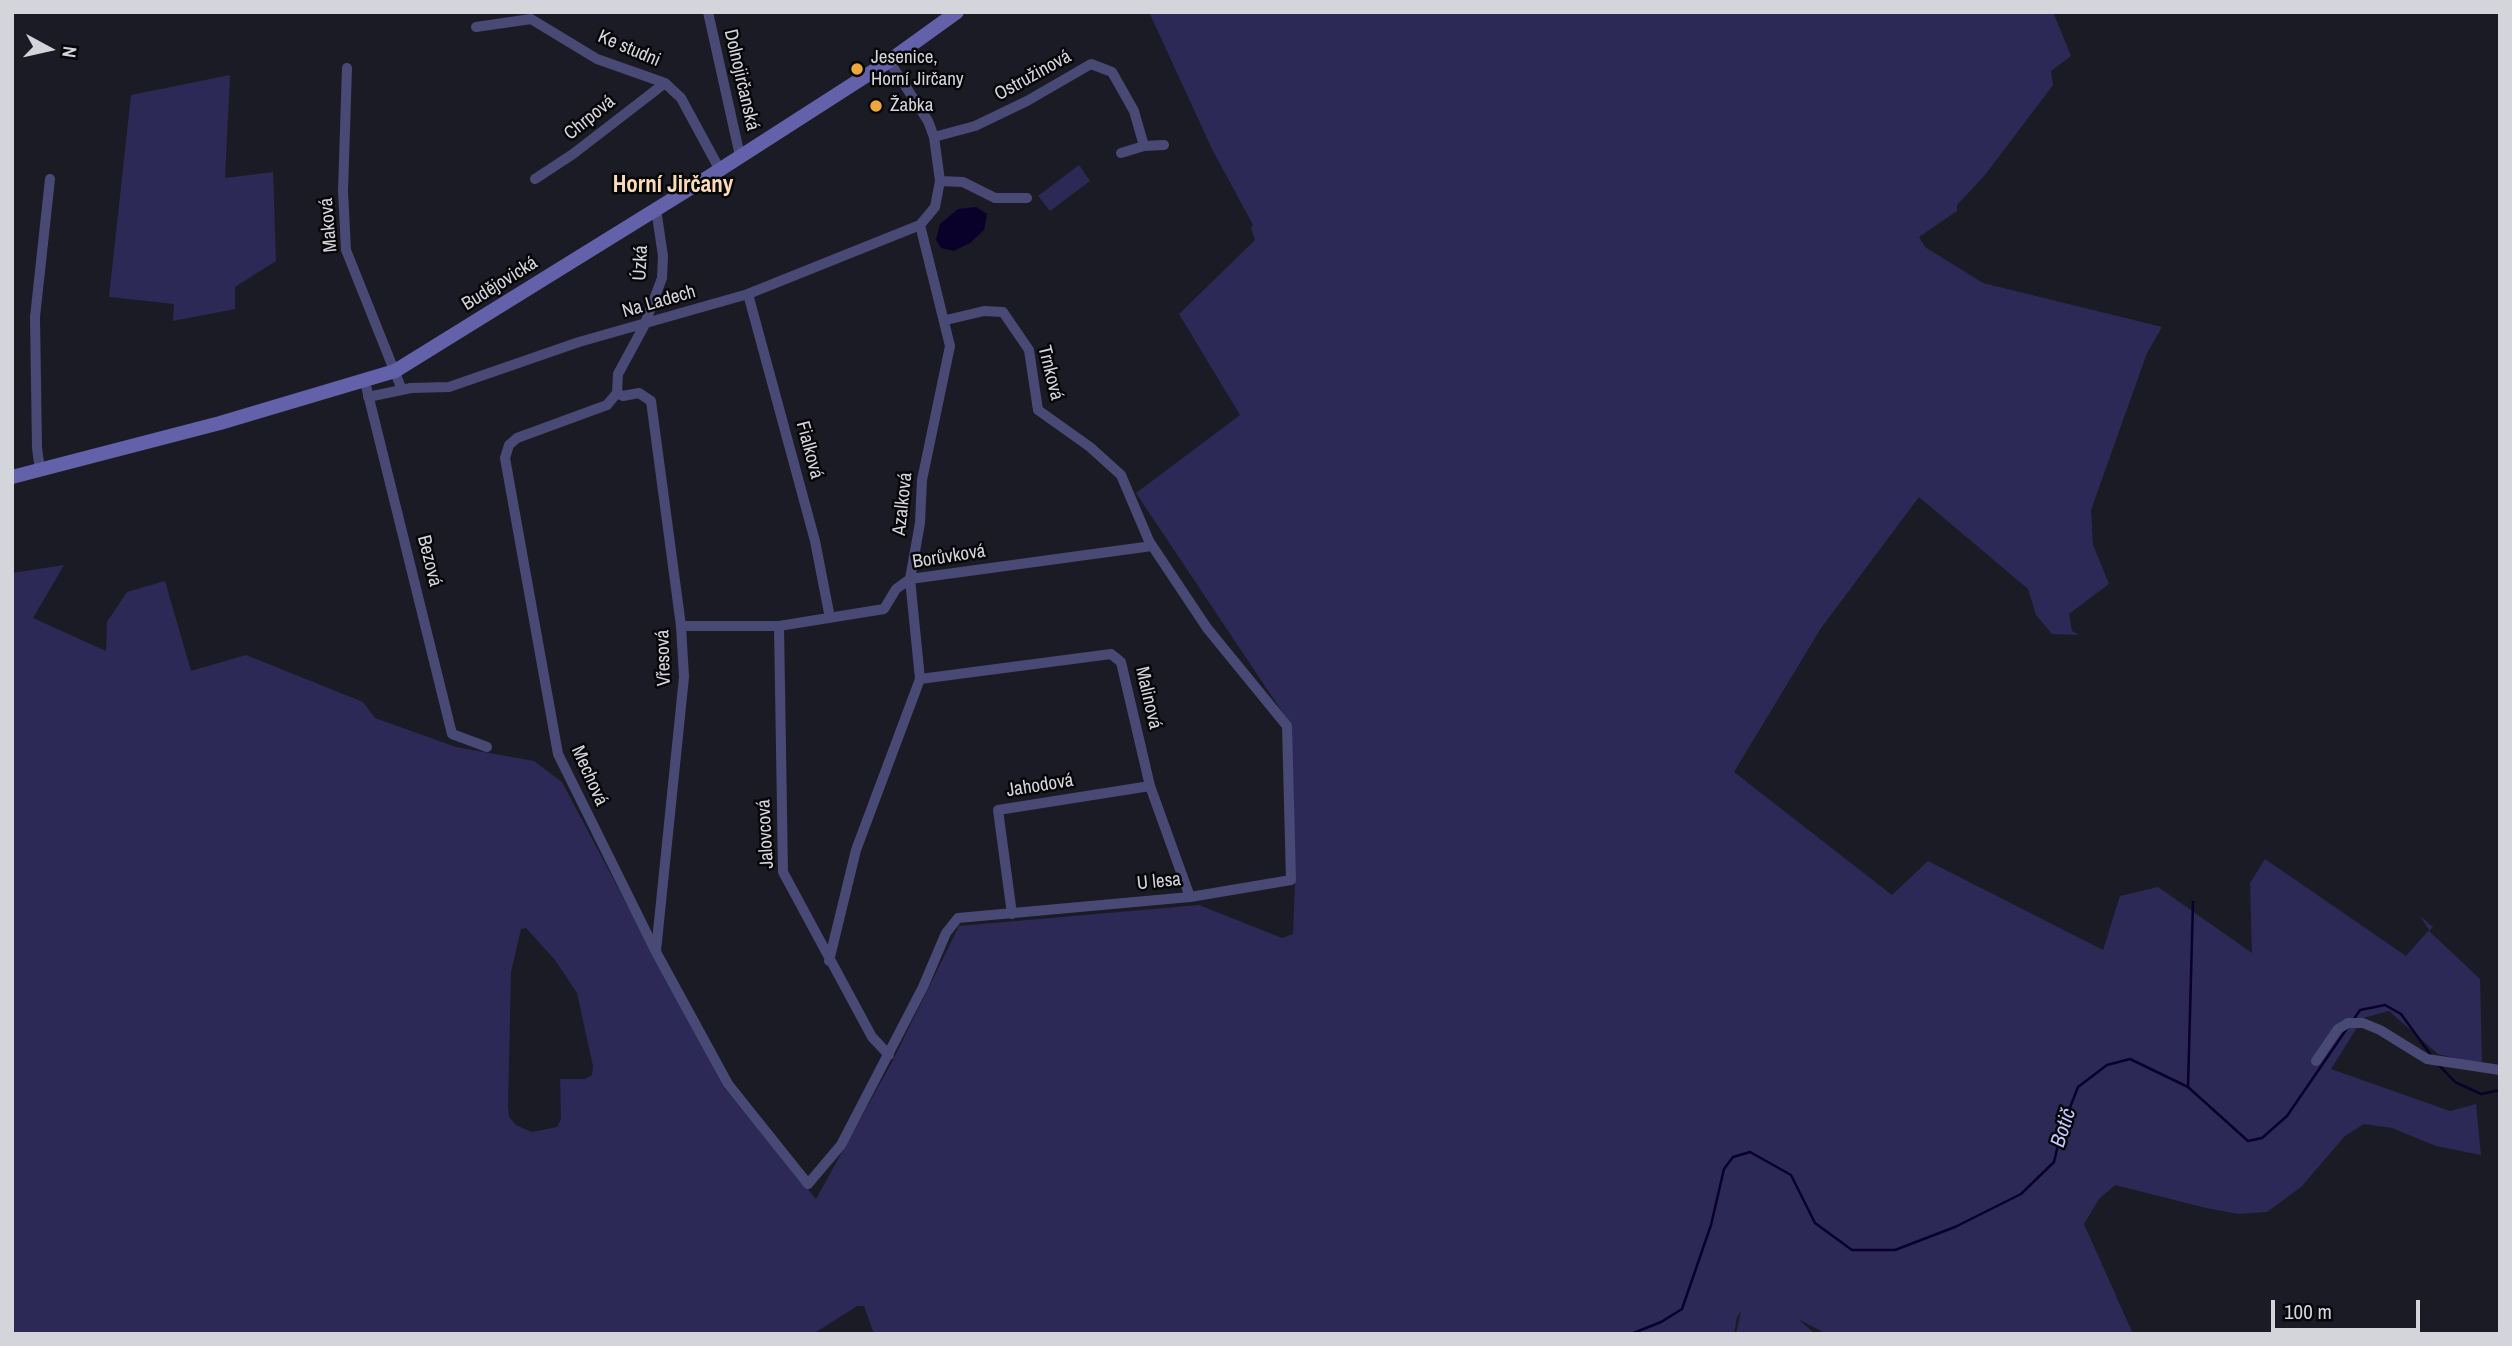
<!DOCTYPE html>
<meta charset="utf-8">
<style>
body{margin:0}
#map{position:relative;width:2512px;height:1346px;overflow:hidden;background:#1b1b25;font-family:"Archivo Narrow",sans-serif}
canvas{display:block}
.frame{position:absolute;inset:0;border:14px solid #d4d4db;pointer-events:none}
.north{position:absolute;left:14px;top:14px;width:70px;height:70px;-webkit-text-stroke:5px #07070a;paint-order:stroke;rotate:98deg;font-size:19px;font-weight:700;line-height:28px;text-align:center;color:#d4d4db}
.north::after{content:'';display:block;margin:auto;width:24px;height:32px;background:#d4d4db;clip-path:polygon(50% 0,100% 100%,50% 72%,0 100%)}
.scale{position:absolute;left:2271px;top:1300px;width:149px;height:32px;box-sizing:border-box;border:4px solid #d4d4db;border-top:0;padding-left:9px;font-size:21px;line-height:24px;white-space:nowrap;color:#d4d4db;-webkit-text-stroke:5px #07070a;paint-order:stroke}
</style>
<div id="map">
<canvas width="2512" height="1346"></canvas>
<div class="frame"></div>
<div class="north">N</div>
<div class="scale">100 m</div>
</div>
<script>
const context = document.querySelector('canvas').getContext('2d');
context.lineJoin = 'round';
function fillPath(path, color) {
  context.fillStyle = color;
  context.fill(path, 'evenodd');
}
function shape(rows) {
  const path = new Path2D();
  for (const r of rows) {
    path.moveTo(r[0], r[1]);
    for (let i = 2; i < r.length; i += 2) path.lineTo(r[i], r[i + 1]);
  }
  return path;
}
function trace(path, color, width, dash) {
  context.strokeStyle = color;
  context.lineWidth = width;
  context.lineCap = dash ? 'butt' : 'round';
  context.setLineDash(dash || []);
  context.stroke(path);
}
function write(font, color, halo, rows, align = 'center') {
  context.font = font + ' "Archivo Narrow",sans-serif';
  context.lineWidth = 5;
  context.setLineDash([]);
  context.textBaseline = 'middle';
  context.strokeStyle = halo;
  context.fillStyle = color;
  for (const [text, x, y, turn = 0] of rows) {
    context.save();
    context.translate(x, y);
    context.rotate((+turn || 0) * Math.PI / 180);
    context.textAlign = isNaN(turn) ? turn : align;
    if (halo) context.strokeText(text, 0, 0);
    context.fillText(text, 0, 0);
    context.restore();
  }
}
const green = shape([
 [1149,12,2053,12,2071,56,2051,71,2053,85,1985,175,1957,205,1957,211,1919,237,1925,247,1983,283,2162,327,2147,353,2091,510,2093,545,2109,584,2069,614,2072,631,2079,635,2052,634,2036,615,2028,589,1919,497,1821,628,1734,772,1892,895,1928,861,2103,950,2120,896,2158,887,2252,953,2250,883,2265,859,2406,956,2429,930,2420,916,2433,927,2429,931,2480,979,2482,1065,2438,1054,2389,1011,2363,1018,2331,1069,2450,1111,2476,1104,2481,1155,2436,1146,2392,1128,2364,1124,2345,1136,2301,1187,2267,1212,2239,1214,2206,1208,2115,1185,2099,1199,2084,1224,2133,1334,1827,1334,1798,1319,1815,1334,1736,1334,1741,1311,1737,1317,1734,1334,874,1334,864,1306,857,1306,813,1334,12,1334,12,573,64,565,33,618,106,651,107,622,127,592,165,581,191,671,246,655,363,702,375,718,456,747,534,761,562,782,724,1088,816,1199,892,1062,959,926,1199,905,1282,938,1293,934,1295,883,1291,725,1136,493,1240,415,1179,314,1255,240,1251,228,1253,225,1212,149],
 [526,928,555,960,577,993,593,1066,592,1075,585,1079,560,1079,561,1119,557,1127,532,1132,516,1125,509,1117,508,1106,511,972,521,929],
 [230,75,225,178,273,172,276,261,235,287,235,309,173,321,174,304,109,297,131,95],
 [1079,165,1090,181,1050,211,1038,196]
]);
const water = shape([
 [976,207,987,214,984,230,970,243,954,251,941,248,936,240,940,224,958,209]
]);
const stream = shape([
 [2354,1019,2360,1010,2385,1005,2401,1014,2433,1058],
 [2437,1063,2455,1082,2481,1094,2500,1090],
 [2188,1087,2193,902],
 [1631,1334,1661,1322,1682,1309,1711,1225,1724,1169,1733,1157,1750,1152,1791,1175,1815,1223,1852,1250,1895,1250,1955,1227,2021,1194,2054,1162,2062,1128,2078,1087,2107,1065,2130,1059,2188,1087,2248,1141,2262,1138,2287,1116,2348,1027]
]);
const minor = shape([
 [708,12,740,156],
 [476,27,531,19,597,59,665,83,681,98,720,170],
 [347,68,343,191,346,250,402,390],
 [934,137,975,126,1027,101,1091,64,1112,72,1134,111,1144,146],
 [1121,153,1144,146,1164,145],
 [535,179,573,154,665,83],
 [940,181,963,182,995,198,1027,198],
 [748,294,815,541,830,618],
 [365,382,452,734,487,747],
 [617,393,607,405,517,438,509,445,505,458,558,754,656,952,728,1084,808,1184,841,1145,923,987,946,933,958,918,1190,897,1291,880,1287,726,1207,628,1149,541,1121,475,1090,447,1038,410,1029,350,1003,312,984,311,946,320],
 [617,393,623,396,639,393,651,401,681,626,684,677,656,951],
 [617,393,618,374,644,326,662,278,663,256,656,209],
 [368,397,411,388,449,387,579,342,748,294,920,225,935,207,940,181,934,137,928,121,889,61],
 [40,470,37,448,35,317,50,179],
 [681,626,779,626,884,609,896,589,910,579,1152,546],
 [779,626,783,872,872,1037,889,1055],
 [920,679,1111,654,1121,662,1150,786,1190,897],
 [1012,914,998,810,1150,786],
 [829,961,856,850,920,679,910,579,920,523,922,480,950,346,920,225],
 [2316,1061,2338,1029,2348,1023,2363,1023,2380,1030,2427,1059,2500,1070]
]);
const secondary = shape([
 [12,477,220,423,395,371,710,176,889,61,957,12]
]);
const markers = [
 [857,69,7,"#eea73d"],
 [876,106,7,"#eea73d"]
];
const streetNames = [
 ["Ke studni",629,49,23],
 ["Ostružinová",1033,76,-29],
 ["Dolnojirčanská",741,80,77],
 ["Chrpová",590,118,-39],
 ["Maková",329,225,-95],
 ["Úzká",641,263,-87],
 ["Budějovická",500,284,-32],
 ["Na Ladech",659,302,-16],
 ["Trnková",1050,373,76],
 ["Fialková",809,450,75],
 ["Azalková",903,504,-84],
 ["Borůvková",949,557,-9],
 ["Bezová",429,561,76],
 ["Vřesová",664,658,-92],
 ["Malinová",1148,698,77],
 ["Mechová",589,776,66],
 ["Jahodová",1040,786,-9],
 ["Jalovcová",766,834,-93],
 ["U lesa",1159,882,-6]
];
const poiNames = [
 ["Jesenice,",871,58],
 ["Horní Jirčany",871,80],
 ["Žabka",890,106]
];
const waterNames = [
 ["Botič",2064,1128,-72]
];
const quarterNames = [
 ["Horní Jirčany",673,186]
];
fillPath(green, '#2c2957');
fillPath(water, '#09012a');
trace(stream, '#09012a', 2.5);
trace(minor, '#494976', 10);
trace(secondary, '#6361a9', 14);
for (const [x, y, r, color] of markers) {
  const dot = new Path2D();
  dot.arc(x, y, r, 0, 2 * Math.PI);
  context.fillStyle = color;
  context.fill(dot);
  trace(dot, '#07070a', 2.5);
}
write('19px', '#d4d4db', '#07070a', streetNames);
write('19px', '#d4d4db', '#07070a', poiNames, 'left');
write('italic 21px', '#c4c5ff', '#07070a', waterNames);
write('bold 23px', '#f9dbb5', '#07070a', quarterNames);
</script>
